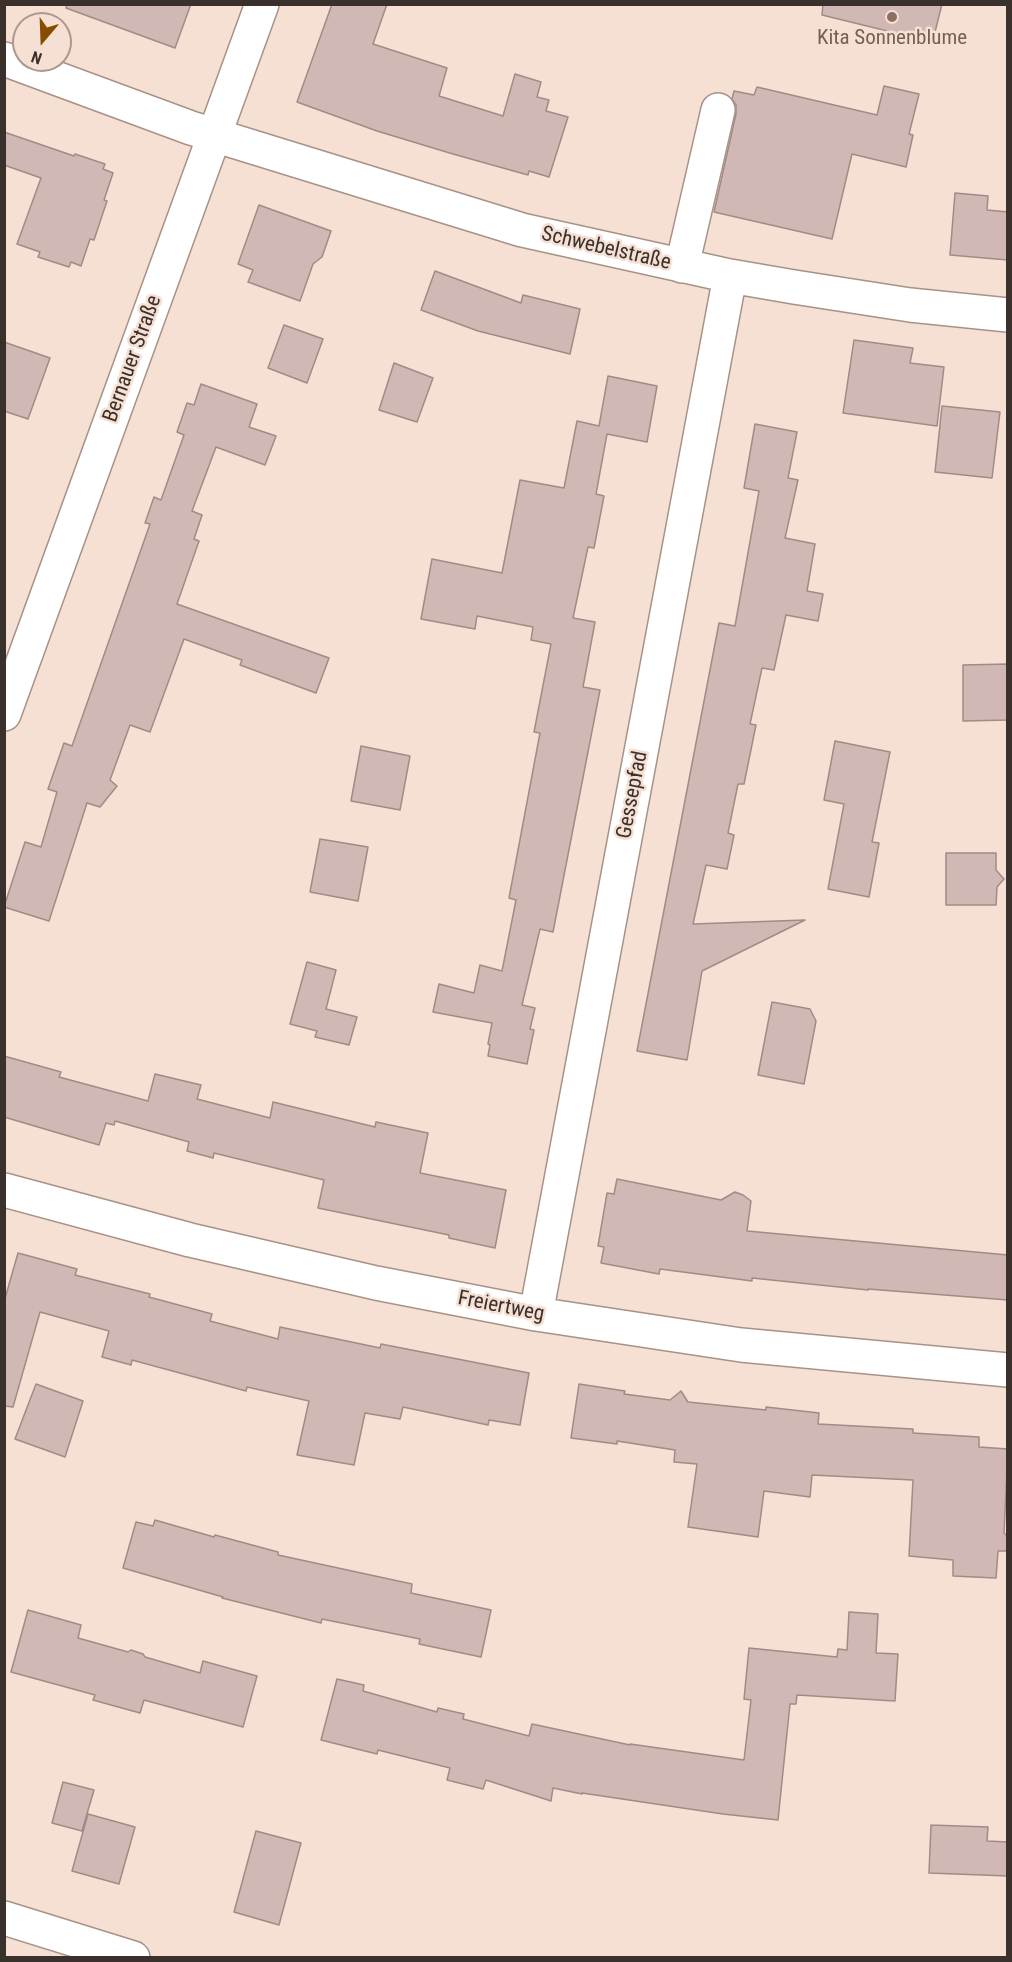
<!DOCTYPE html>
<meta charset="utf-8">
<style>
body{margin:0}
#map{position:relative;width:1012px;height:1962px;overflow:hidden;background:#f6dfd3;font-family:"Roboto Condensed",sans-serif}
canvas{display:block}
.frame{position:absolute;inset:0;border:6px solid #3a312c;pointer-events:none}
.north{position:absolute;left:12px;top:12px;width:60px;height:60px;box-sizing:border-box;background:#f6dfd3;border:2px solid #ab9990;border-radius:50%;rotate:199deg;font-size:16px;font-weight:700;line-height:24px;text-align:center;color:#3a312c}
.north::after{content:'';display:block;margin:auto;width:21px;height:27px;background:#864d00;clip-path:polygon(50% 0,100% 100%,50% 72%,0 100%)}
</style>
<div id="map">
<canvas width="1012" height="1962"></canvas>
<div class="frame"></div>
<div class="north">N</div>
</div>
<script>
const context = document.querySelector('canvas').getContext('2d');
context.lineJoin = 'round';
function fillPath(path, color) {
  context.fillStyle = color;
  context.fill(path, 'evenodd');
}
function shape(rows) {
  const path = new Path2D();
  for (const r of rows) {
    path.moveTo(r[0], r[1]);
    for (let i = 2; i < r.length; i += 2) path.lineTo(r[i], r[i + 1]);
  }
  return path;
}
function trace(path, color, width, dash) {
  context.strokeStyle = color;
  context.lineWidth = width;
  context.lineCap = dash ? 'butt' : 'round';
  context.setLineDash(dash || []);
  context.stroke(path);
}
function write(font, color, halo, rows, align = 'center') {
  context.font = font + ' "Roboto Condensed",sans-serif';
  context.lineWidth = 5;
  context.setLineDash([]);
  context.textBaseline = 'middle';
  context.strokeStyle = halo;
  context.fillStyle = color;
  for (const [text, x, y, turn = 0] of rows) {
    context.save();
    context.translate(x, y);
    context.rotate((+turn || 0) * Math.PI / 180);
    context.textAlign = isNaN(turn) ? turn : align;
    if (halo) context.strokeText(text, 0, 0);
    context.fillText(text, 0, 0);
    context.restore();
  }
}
const building = shape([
 [67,4,191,4,175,48,66,8,67,4],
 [332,4,387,4,373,44,447,68,439,96,503,116,515,74,541,82,537,97,549,100,546,111,568,117,549,177,529,171,528,175,453,154,377,131,297,102,332,4],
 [823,4,942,4,933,40,917,35,916,38,822,15,823,4],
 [884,86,919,94,909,134,913,135,906,167,852,154,832,239,714,212,736,114,736,105,732,99,734,91,754,95,757,87,877,115,884,86],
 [4,132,74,156,75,154,105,164,103,169,113,173,104,200,107,201,94,240,90,239,81,266,71,262,69,267,38,257,40,252,17,244,41,178,4,165,4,132],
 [955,193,988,196,987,210,1008,212,1008,260,950,255,955,193],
 [259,205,331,231,322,257,313,264,300,301,248,282,253,270,238,264,259,205],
 [435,271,521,303,523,295,580,309,570,354,478,331,421,310,435,271],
 [284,325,323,339,307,383,268,368,284,325],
 [854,340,913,348,910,363,944,367,937,426,843,413,854,340],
 [4,342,50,358,28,419,4,411,4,342],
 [394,363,433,378,417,422,379,410,394,363],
 [608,376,657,386,647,442,607,434,596,494,604,496,594,548,588,547,573,618,595,622,583,687,600,690,553,932,540,929,522,1005,535,1008,530,1029,534,1030,527,1064,488,1056,490,1045,488,1044,492,1023,433,1012,439,984,474,993,480,965,502,971,516,900,509,898,540,733,534,732,551,644,531,640,533,627,477,616,475,629,421,619,432,559,502,573,520,480,564,488,577,421,599,426,608,376],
 [201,384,257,404,249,427,276,436,265,465,216,447,192,511,202,515,194,539,199,541,177,604,329,658,316,693,240,665,242,660,184,639,150,732,130,725,110,780,117,786,100,807,87,803,49,921,4,907,25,842,41,847,57,792,48,789,64,743,72,746,150,524,145,523,154,497,161,500,184,435,177,432,187,403,194,405,201,384],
 [942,406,1000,412,992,478,935,472,942,406],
 [755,424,797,432,788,478,798,480,785,538,815,544,807,591,823,594,818,621,786,615,774,670,762,668,750,724,756,725,744,784,738,784,728,833,734,835,727,869,706,865,693,924,805,920,702,971,687,1060,637,1051,719,623,735,626,759,491,744,488,755,424],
 [1008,664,1008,720,963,721,963,665,1008,664],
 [835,741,890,752,872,842,879,843,869,897,828,889,844,804,824,800,835,741],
 [361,746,410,756,400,810,351,801,361,746],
 [320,839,368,847,358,901,310,892,320,839],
 [946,853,996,853,996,870,1004,879,997,887,996,905,946,905,946,853],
 [307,962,336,970,326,1009,357,1017,349,1045,315,1037,317,1031,290,1024,307,962],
 [772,1002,810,1009,816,1021,804,1084,758,1075,772,1002],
 [4,1056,61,1072,59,1077,148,1101,155,1074,201,1085,197,1099,270,1118,273,1102,375,1127,376,1122,428,1133,420,1173,506,1190,495,1248,449,1238,449,1235,318,1208,324,1180,214,1153,213,1158,187,1151,189,1142,115,1121,114,1125,106,1123,99,1145,4,1117,4,1056],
 [617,1179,721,1200,735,1192,743,1195,751,1201,747,1231,1008,1255,1008,1300,868,1289,868,1290,752,1278,752,1281,660,1269,659,1274,601,1263,604,1247,598,1246,607,1193,614,1194,617,1179],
 [18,1253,77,1269,75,1275,150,1294,149,1297,212,1314,210,1321,278,1339,280,1327,380,1348,381,1344,529,1373,520,1425,489,1420,488,1425,403,1407,400,1419,365,1413,354,1465,297,1455,309,1401,247,1387,246,1391,132,1360,131,1365,102,1357,109,1331,40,1312,13,1407,4,1406,4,1302,18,1253],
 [36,1384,83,1401,65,1457,15,1439,36,1384],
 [579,1384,625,1391,624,1394,670,1400,681,1391,688,1402,766,1410,766,1407,819,1413,818,1424,913,1429,913,1433,979,1437,979,1447,1008,1449,1004,1533,1008,1537,1008,1551,998,1551,996,1578,953,1576,953,1560,909,1556,913,1480,812,1475,810,1497,764,1491,758,1537,688,1527,697,1464,674,1462,675,1450,617,1441,617,1444,571,1438,579,1384],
 [155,1520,214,1537,215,1535,278,1552,278,1555,412,1584,411,1593,491,1610,481,1657,419,1644,420,1639,322,1619,321,1623,222,1598,223,1597,123,1568,136,1522,153,1526,155,1520],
 [28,1610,81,1625,78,1638,128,1652,131,1650,143,1654,145,1657,200,1673,203,1661,257,1676,243,1727,144,1700,140,1713,93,1700,95,1695,11,1672,28,1610],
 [849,1612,878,1614,876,1653,898,1654,895,1701,797,1695,796,1704,790,1704,778,1820,723,1814,582,1793,582,1794,553,1788,551,1801,486,1780,483,1789,447,1780,450,1768,378,1750,377,1754,321,1740,337,1679,364,1685,363,1691,437,1712,438,1708,464,1714,463,1719,529,1736,532,1724,630,1745,630,1744,744,1760,751,1700,744,1699,749,1648,837,1657,838,1649,847,1650,849,1612],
 [63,1782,94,1790,82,1831,52,1823,63,1782],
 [88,1814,135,1827,119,1884,72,1871,88,1814],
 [931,1825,988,1827,987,1841,1008,1842,1008,1876,929,1873,931,1825],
 [256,1831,301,1843,279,1925,234,1912,256,1831]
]);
const minor = shape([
 [4,59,191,128,522,230,730,276,794,287,910,305,1008,315],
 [682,266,718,110],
 [4,714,262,4],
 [4,1190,190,1240,376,1283,536,1314,741,1345,1008,1370],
 [536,1314,730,276],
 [4,1918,133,1958]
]);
const markers = [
 [892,17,6,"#8d6e63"]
];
const educationNames = [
 ["Kita Sonnenblume",892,39]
];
const streetNames = [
 ["Schwebelstraße",606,249,13],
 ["Bernauer Straße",133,359,-70],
 ["Gessepfad",633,795,-79],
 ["Freiertweg",501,1307,11]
];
fillPath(building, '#d2b8b5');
trace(building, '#a28a86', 1.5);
trace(minor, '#a89287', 36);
trace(minor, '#fff', 33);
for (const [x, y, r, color] of markers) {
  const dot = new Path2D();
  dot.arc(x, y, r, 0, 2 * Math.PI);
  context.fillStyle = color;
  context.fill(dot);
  trace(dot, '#f6dfd3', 2);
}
write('21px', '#785e54', '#f6dfd3', educationNames);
write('21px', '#3a312c', '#f6dfd3', streetNames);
</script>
